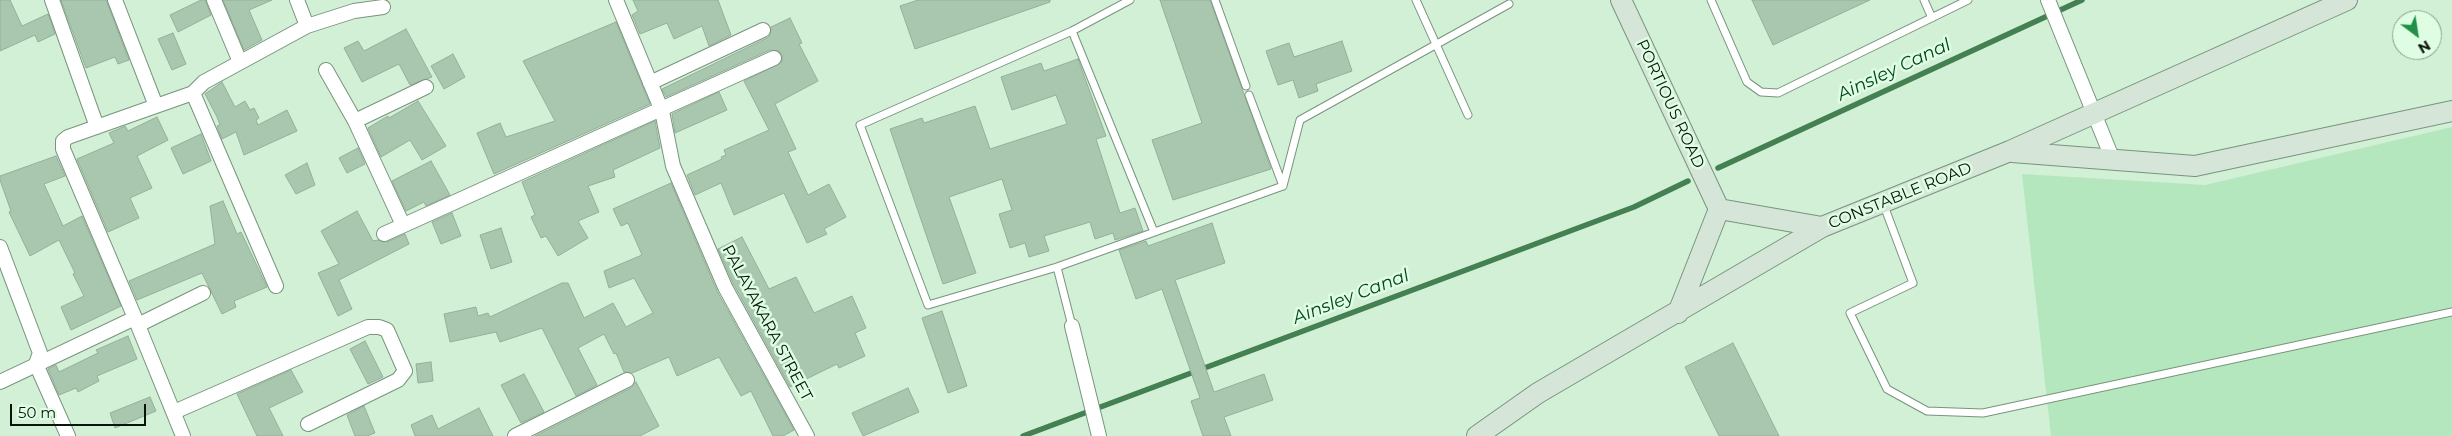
<!DOCTYPE html>
<style>
body{margin:0}
#map{position:relative;width:2452px;height:436px;overflow:hidden;background:#d1f0d6;font-family:Montserrat,sans-serif}
canvas{display:block}
.north{position:absolute;left:2392px;top:10px;width:50px;height:50px;box-sizing:border-box;background:#defde3;border:1px solid #89a08d;border-radius:50%;rotate:149deg;font-size:14px;font-weight:700;line-height:20px;text-align:center;color:#09140b}
.north::after{content:'';display:block;margin:auto;width:18px;height:22px;background:#218f47;clip-path:polygon(50% 0,100% 100%,50% 72%,0 100%)}
.scale{position:absolute;left:10px;top:404px;width:136px;height:22px;box-sizing:border-box;border:2px solid #09140b;border-top:0;padding-left:6px;font-size:15px;line-height:18px;white-space:nowrap;color:#09140b;-webkit-text-stroke:4px #defde3;paint-order:stroke}
</style>
<div id="map">
<canvas width="2452" height="436"></canvas>
<div class="north">N</div>
<div class="scale">50 m</div>
</div>
<script>
const context = document.querySelector('canvas').getContext('2d');
context.lineJoin = 'round';
function fillPath(path, color) {
  context.fillStyle = color;
  context.fill(path, 'evenodd');
}
function shape(rows) {
  const path = new Path2D();
  for (const r of rows) {
    path.moveTo(r[0], r[1]);
    for (let i = 2; i < r.length; i += 2) path.lineTo(r[i], r[i + 1]);
  }
  return path;
}
function trace(path, color, width, dash) {
  context.strokeStyle = color;
  context.lineWidth = width;
  context.lineCap = dash ? 'butt' : 'round';
  context.setLineDash(dash || []);
  context.stroke(path);
}
function write(font, color, halo, rows, align = 'center') {
  context.font = font + ' Montserrat,sans-serif';
  context.lineWidth = 5;
  context.setLineDash([]);
  context.textBaseline = 'middle';
  context.strokeStyle = halo;
  context.fillStyle = color;
  for (const [text, x, y, turn = 0] of rows) {
    context.save();
    context.translate(x, y);
    context.rotate((+turn || 0) * Math.PI / 180);
    context.textAlign = isNaN(turn) ? turn : align;
    if (halo) context.strokeText(text, 0, 0);
    context.fillText(text, 0, 0);
    context.restore();
  }
}
const green = shape([
 [2452,127,2452,436,2051,436,2022,174,2205,185]
]);
const stream = shape([
 [1718,168,2082,0],
 [1023,436,1634,207,1688,181]
]);
const building = shape([
 [0,0,10,0,22,26,48,14,55,34,38,42,35,35,0,51,0,0],
 [61,0,106,0,129,60,118,64,115,57,86,68,61,0],
 [201,0,205,0,211,15,178,32,170,15,201,0],
 [223,0,272,0,249,10,262,40,244,50,223,0],
 [633,0,718,0,731,35,709,46,702,26,674,39,667,23,640,34,632,15,638,11,633,0],
 [918,0,1050,0,1050,2,915,49,900,6,918,0],
 [1160,0,1210,0,1271,169,1173,200,1152,140,1202,123,1160,0],
 [1752,0,1870,0,1773,45,1752,0],
 [790,18,802,43,799,44,818,81,775,104,796,149,788,152,808,195,829,184,846,217,824,229,827,234,807,243,784,193,734,215,721,183,695,195,687,175,722,159,721,157,726,155,724,150,769,130,744,81,781,63,783,58,779,51,770,50,666,97,662,89,767,38,770,35,771,27,790,18],
 [616,22,650,104,494,174,477,133,500,123,506,137,555,121,523,61,616,22],
 [406,29,432,77,410,85,399,64,362,82,344,48,358,41,364,51,406,29],
 [173,33,186,64,172,70,158,39,173,33],
 [1342,41,1352,71,1316,84,1318,91,1299,98,1293,80,1278,85,1266,51,1289,43,1294,57,1342,41],
 [453,54,465,77,444,89,431,66,453,54],
 [1078,59,1106,136,1096,139,1120,213,1135,208,1143,231,1115,240,1113,233,1095,239,1090,222,1044,236,1049,251,1029,257,1025,243,1010,248,999,214,1012,210,1002,179,949,197,976,273,943,284,890,129,922,118,924,123,975,106,990,149,1067,124,1056,95,1012,110,1001,77,1041,63,1044,71,1078,59],
 [222,82,235,107,245,101,250,110,254,108,259,118,256,120,258,125,287,110,297,131,244,155,236,132,222,139,217,126,220,125,217,117,205,94,222,82],
 [719,92,727,110,675,133,672,114,719,92],
 [418,101,446,146,422,160,410,140,381,157,368,128,388,116,389,118,418,101],
 [157,117,168,140,137,156,152,188,130,198,139,218,108,232,77,159,114,143,109,133,125,126,128,131,157,117],
 [655,121,660,148,613,170,615,177,588,186,599,212,578,221,588,238,558,256,546,236,541,238,531,217,535,215,522,182,655,121],
 [201,134,211,161,183,174,171,148,201,134],
 [358,148,365,164,347,173,339,158,358,148],
 [56,156,65,176,44,184,63,226,82,216,121,306,71,330,61,307,84,296,73,274,75,273,59,240,30,256,9,212,11,211,0,180,0,176,56,156],
 [431,161,450,195,426,206,424,202,406,211,392,181,431,161],
 [307,163,315,185,296,194,285,175,307,163],
 [671,183,717,291,794,430,783,436,773,436,751,391,741,396,719,357,677,376,669,357,632,373,624,372,616,353,614,354,604,334,578,348,597,385,576,396,542,328,500,342,496,332,450,342,444,314,476,307,478,316,488,313,490,317,562,283,568,283,584,318,613,303,626,327,653,313,634,278,609,288,604,271,642,255,628,223,621,226,613,209,671,183],
 [223,201,237,234,241,232,267,287,234,301,236,307,222,314,202,273,137,300,129,281,215,244,210,206,223,201],
 [357,211,373,241,378,240,387,242,405,234,409,244,339,280,352,309,338,316,318,273,339,264,321,231,357,211],
 [452,213,461,236,441,244,432,222,452,213],
 [1212,223,1225,263,1175,280,1214,392,1264,374,1273,400,1224,417,1231,436,1203,436,1191,401,1200,398,1162,289,1136,299,1119,250,1146,241,1148,246,1212,223],
 [501,228,512,262,491,269,480,235,501,228],
 [742,237,769,289,796,277,814,313,852,296,866,328,855,333,865,356,839,368,837,364,790,387,733,283,718,249,742,237],
 [942,311,967,386,948,393,922,318,942,311],
 [128,336,137,359,97,376,99,381,78,392,76,388,59,395,48,369,56,365,59,372,98,353,96,350,128,336],
 [365,341,383,377,368,384,350,349,365,341],
 [1733,343,1779,436,1719,436,1685,367,1733,343],
 [431,362,433,381,418,383,416,364,431,362],
 [291,370,303,392,269,408,283,436,257,436,237,394,291,370],
 [524,374,544,412,521,423,501,385,524,374],
 [636,382,659,426,640,436,535,436,631,388,636,382],
 [908,388,919,412,863,436,852,413,908,388],
 [150,397,156,411,115,428,110,413,150,397],
 [364,406,375,433,367,436,355,436,347,415,364,406],
 [479,408,493,436,415,436,411,425,432,415,438,429,479,408]
]);
const lane = shape([
 [1130,0,1072,31,860,125,928,305,1057,267,1283,186],
 [1215,0,1246,86],
 [1416,0,1468,115],
 [1711,0,1747,82,1761,92,1778,93,1968,0],
 [1924,0,1932,18],
 [1072,31,1154,232],
 [1249,95,1283,186],
 [1283,186,1300,120,1509,4],
 [1883,203,1913,283,1850,313,1887,389,1927,411,1983,413,2452,312],
 [1057,267,1072,326]
]);
const street = shape([
 [52,0,97,127],
 [115,0,156,106],
 [214,0,240,62],
 [297,0,307,26],
 [616,0,662,111,673,166,725,287,807,436],
 [2048,0,2113,160],
 [326,70,355,121,403,225],
 [650,83,763,30],
 [193,93,276,286],
 [355,121,426,87],
 [384,234,774,58],
 [0,247,40,353,36,364,68,436],
 [138,325,203,293],
 [1072,326,1099,436],
 [0,382,135,318],
 [174,412,368,327,379,327,387,330,405,371,398,380,308,424],
 [183,436,135,318,63,149,63,141,68,137,193,93,204,82,307,26,354,11,383,7],
 [515,436,627,380]
]);
const secondary = shape([
 [1621,0,1719,209,1678,313],
 [2012,152,2195,166,2452,111],
 [1719,209,1822,227],
 [1477,436,1538,393,1822,227,2010,151,2347,0]
]);
const streetNames = [
 ["PORTIOUS ROAD",1670,104,65],
 ["CONSTABLE ROAD",1900,196,-22],
 ["PALAYAKARA STREET",767,323,62]
];
const waterNames = [
 ["Ainsley Canal",1894,70,-25],
 ["Ainsley Canal",1351,297,-21]
];
fillPath(green, '#b4e7bd');
trace(stream, '#448052', 5.5);
fillPath(building, '#a9c7ae');
trace(building, '#93b098', 1);
trace(lane, '#78947d', 9);
trace(street, '#78947d', 16);
trace(secondary, '#78947d', 22);
trace(lane, '#fff', 7);
trace(street, '#fff', 14);
trace(secondary, '#d5e6d9', 20);
write('16px', '#09140b', '#defde3', streetNames);
write('italic 18px', '#04451d', '#defde3', waterNames);
</script>
